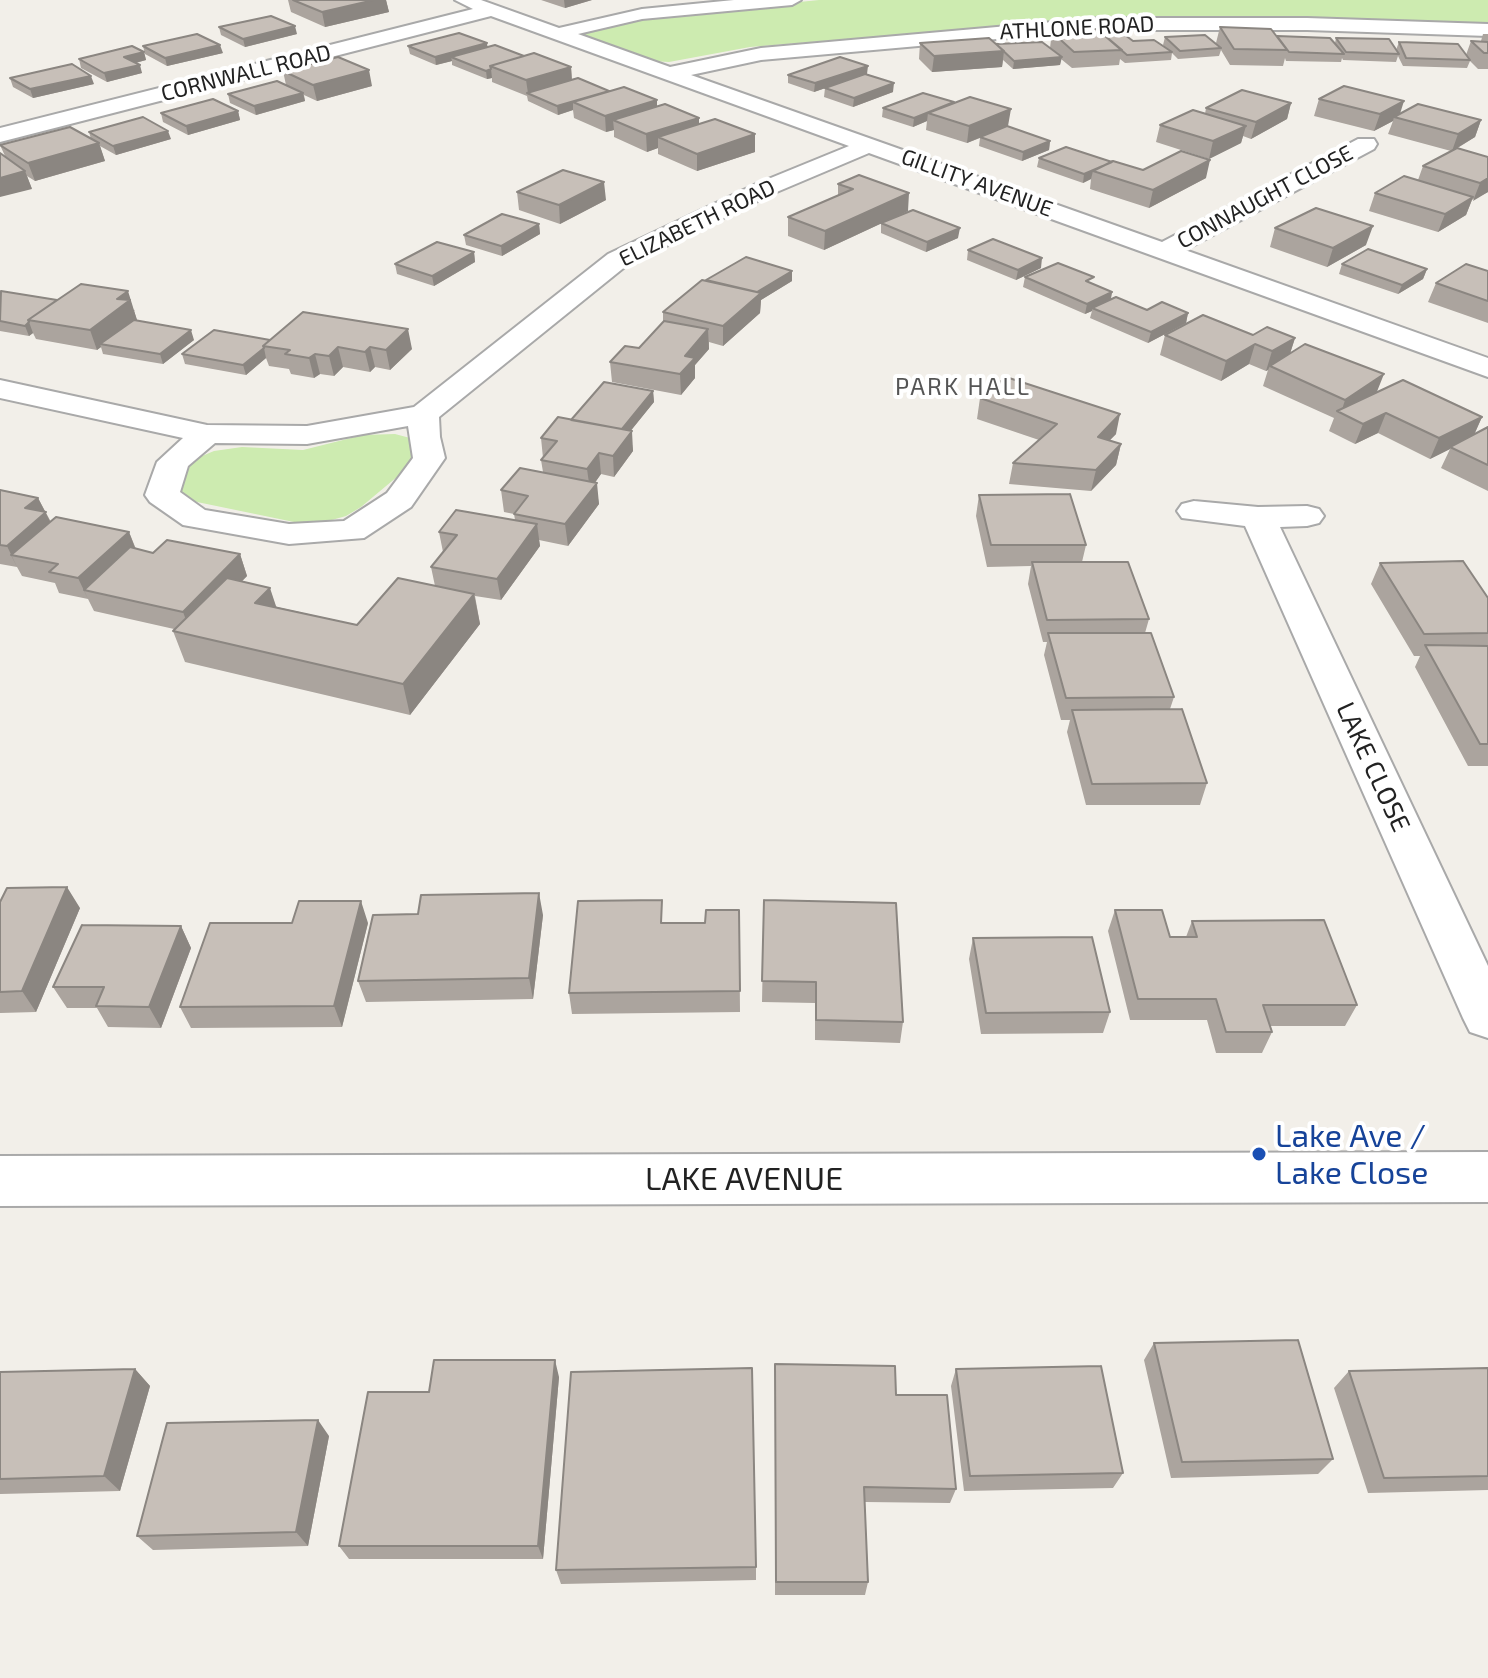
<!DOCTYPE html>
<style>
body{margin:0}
canvas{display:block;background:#f2efe9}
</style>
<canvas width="1488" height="1678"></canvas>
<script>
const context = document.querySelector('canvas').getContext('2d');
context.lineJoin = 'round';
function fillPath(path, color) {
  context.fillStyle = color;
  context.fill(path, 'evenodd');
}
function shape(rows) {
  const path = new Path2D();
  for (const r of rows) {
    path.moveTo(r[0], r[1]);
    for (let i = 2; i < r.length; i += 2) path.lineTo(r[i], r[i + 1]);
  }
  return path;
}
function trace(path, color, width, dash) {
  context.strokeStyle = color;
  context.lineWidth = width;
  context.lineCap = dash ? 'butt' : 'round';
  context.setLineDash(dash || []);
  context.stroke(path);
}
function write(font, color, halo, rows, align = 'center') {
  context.font = font + ' "Exo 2",sans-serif';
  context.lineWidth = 8;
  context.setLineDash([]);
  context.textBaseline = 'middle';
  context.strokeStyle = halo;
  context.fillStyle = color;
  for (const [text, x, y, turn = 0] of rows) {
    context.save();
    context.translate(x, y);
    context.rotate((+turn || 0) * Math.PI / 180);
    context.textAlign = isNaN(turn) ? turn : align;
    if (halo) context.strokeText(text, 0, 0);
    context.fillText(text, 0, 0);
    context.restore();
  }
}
const grass = shape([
 [819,0,1488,0,1488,27,1125,20,1006,26,750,47,669,62,652,61,584,39,584,31,594,23],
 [395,434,410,438,416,461,361,507,346,516,321,523,294,522,197,502,179,493,183,464,214,451,242,447,303,450,363,435]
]);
const minor = shape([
 [455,0,481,0,559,28,642,9,734,0,801,0,792,5,642,19,578,34,670,67,761,48,1098,18,1307,18,1488,24,1488,36,1307,30,1098,30,761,60,691,75,1162,242,1358,139,1374,139,1377,144,1374,149,1185,250,1488,358,1488,377,869,153,772,194,626,266,439,417,440,437,445,458,411,507,364,538,289,544,183,525,150,502,145,495,157,462,183,438,0,398,0,380,207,425,307,426,414,407,608,254,756,184,849,146,491,16,0,142,0,128,473,9,455,0],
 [408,426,413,458,387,493,344,521,289,524,205,510,180,492,188,466,215,443,307,444,408,426],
 [1194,501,1258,507,1307,506,1319,509,1324,516,1319,523,1307,526,1280,527,1488,966,1488,1038,1470,1032,1463,1018,1245,526,1182,518,1177,511,1182,504,1194,501],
 [1488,1152,1488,1202,0,1206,0,1156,1488,1152]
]);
const wall = shape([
 [288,0,386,0,389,12,325,27,291,12],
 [541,0,592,0,565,8],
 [219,27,297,34,245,47,221,35],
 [1220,27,1277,36,1335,43,1336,38,1396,50,1399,42,1466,55,1471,41,1481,41,1483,34,1488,34,1488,69,1478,69,1470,61,1467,68,1403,66,1398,56,1396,62,1343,60,1342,58,1341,62,1286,61,1285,58,1283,66,1230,65,1221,50,1219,56,1178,59,1172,53,1171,60,1125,63,1120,59,1119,65,1072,68,1061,59,1060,65,1013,69,1003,60,1002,67,932,72,919,59,920,43,996,44,1050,48,1052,32,1105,36,1166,48,1163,45,1165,37,1217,45,1216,43],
 [143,46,223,53,167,66,145,54],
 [408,46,487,47,571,67,572,80,657,107,699,118,699,124,755,152,697,171,658,154,658,148,647,152,614,137,614,130,606,132,574,118,573,110,558,115,528,101,527,96,492,82,492,78,487,79,452,65,452,61,436,65,410,54],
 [144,52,146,60,136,63,142,73,107,82,81,68,79,59],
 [283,71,372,86,317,101,304,95,305,101,256,115,230,103,228,94,286,85],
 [867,74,893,92,853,107,824,97,825,88,831,86,814,92,788,83,788,75],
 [10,78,94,84,33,98,13,87],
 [923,93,1008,126,1007,127,1050,141,1049,150,1022,161,979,146,980,138,967,143,926,130,927,121,913,127,882,117,883,108],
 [1319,99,1400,114,1481,120,1475,137,1456,149,1488,157,1488,192,1472,200,1466,215,1438,232,1369,211,1375,193,1418,180,1423,166,1451,151,1388,134,1393,121,1374,131,1314,116],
 [1291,103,1287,119,1251,139,1243,136,1241,143,1209,159,1156,142,1160,125,1205,114,1206,108],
 [238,111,240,120,188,135,163,122,161,113],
 [89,132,171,139,116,155,100,146,105,161,35,181,27,176,32,189,5,156,0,145,91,139],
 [1039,158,1111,162,1143,170,1206,178,1149,208,1090,189,1091,179,1083,183,1037,167],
 [838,184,908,211,824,250,788,236,788,217,838,196],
 [517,192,606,200,560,224,519,210],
 [881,223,958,238,926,252,881,233],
 [539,224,540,234,502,256,466,245,464,235],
 [1275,228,1366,245,1327,267,1270,247],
 [968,250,1041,268,1016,280,967,260],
 [474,252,475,262,434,286,397,274,395,264],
 [1342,264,1427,269,1423,279,1398,294,1339,274],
 [792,271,792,281,761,300,760,313,723,346,709,342,709,349,695,365,695,378,681,395,612,382,610,362,639,348,663,322,663,312,706,280],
 [1488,271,1488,323,1428,302,1436,283],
 [1025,277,1092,284,1112,292,1111,299,1147,310,1188,313,1186,323,1148,343,1090,318,1092,311,1085,314,1023,287],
 [0,292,135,310,134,311,137,320,194,340,163,364,103,354,101,347,97,350,36,339,33,333,29,336,0,331],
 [1165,335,1253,335,1295,338,1290,353,1377,392,1482,417,1474,435,1488,427,1488,491,1441,468,1450,449,1430,459,1378,433,1355,444,1329,431,1334,418,1263,386,1268,370,1266,371,1249,364,1221,381,1160,355],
 [270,340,412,349,390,370,375,367,370,372,343,367,334,376,320,374,314,378,291,374,289,369,269,366,266,358,246,375,185,364,182,354],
 [653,391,654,402,630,431,633,451,614,477,601,474,595,482,599,504,568,546,539,540,540,546,501,600,475,596,480,624,410,715,185,662,173,631,174,629,94,611,88,599,59,593,55,583,22,576,17,567,0,564,0,490,38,498,51,522,129,532,136,549,153,553,240,554,247,576,242,581,277,607,357,625,435,586,431,567,443,552,439,532,515,520,514,514,504,512,501,490,543,472,541,460,543,458,541,438,571,420],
 [980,398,1116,434,1110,440,1121,444,1116,465,1091,491,1009,484,1013,463,1039,440,977,419],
 [979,495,1086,545,1082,562,1149,619,1145,633,1174,697,1170,709,1207,783,1200,805,1086,805,1067,732,1070,720,1061,720,1044,655,1047,642,1043,642,1028,584,1031,566,987,567,976,516],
 [1380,563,1488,598,1488,766,1468,766,1415,667,1420,656,1414,656,1371,584],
 [764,900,903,1022,900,1043,815,1040,815,1003,762,1002],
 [0,902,80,908,36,1012,0,1013],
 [739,910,740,1012,572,1014,569,993,663,923,705,923],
 [1115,910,1170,937,1186,937,1192,921,1357,1005,1345,1026,1270,1026,1272,1032,1262,1053,1216,1053,1207,1020,1130,1020,1108,931],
 [418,914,543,915,533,999,366,1002,358,981],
 [368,923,342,1027,191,1028,180,1007],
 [181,926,191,948,161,1028,108,1027,97,1008,67,1008,53,987],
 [973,938,1110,1012,1103,1033,981,1034,969,959],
 [1154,1343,1333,1459,1318,1474,1171,1478,1144,1360],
 [775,1364,896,1395,956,1489,950,1503,865,1502,868,1582,865,1595,775,1595],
 [1488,1368,1488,1490,1368,1493,1334,1388,1349,1371],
 [135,1369,150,1386,120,1491,0,1494,0,1372],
 [956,1369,1123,1473,1113,1488,964,1491,951,1386],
 [559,1377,543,1559,349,1559,339,1546,429,1392],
 [329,1436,308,1546,153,1550,137,1536],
 [756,1567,756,1580,561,1584,556,1570]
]);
const shadedWall = shape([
 [374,0,386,0,389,12,325,27,322,12],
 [564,0,592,0,565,8],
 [295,26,297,34,245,47,243,39],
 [487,43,488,51,451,57,452,61,436,65,435,57],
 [220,45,223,53,167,66,165,58],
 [1004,51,1002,67,932,72,934,56],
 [144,52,146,60,127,65,124,57],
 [1062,57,1060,65,1013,69,1014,61],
 [140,65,142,73,107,82,104,73],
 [868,66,867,74,814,92,815,83],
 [571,67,572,83,528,93,526,80],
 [491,69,492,78,487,79,486,71],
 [369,70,372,86,317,101,313,85],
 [91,76,94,84,33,98,30,89],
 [894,83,893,92,853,107,854,98],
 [303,93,305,101,256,115,254,106],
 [657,100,657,116,613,120,614,130,606,132,605,116],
 [1404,101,1399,117,1394,117,1393,121,1374,131,1380,114],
 [573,102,573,110,558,115,557,106],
 [954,102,928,113,927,121,913,127,914,118],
 [1291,103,1287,119,1251,139,1256,122],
 [1011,109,1008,126,967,143,969,126],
 [238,111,240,120,188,135,186,126],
 [699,118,699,135,658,137,658,148,647,152,646,134],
 [1481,120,1475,137,1452,151,1458,134],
 [1246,126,1241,143,1209,159,1213,141],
 [168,131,171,139,116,155,113,146],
 [755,134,755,152,697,171,697,154],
 [1050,141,1049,150,1022,161,1023,152],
 [99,143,105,161,35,181,28,163],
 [1210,160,1206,178,1149,208,1153,190],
 [1112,162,1093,171,1091,179,1083,183,1084,174],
 [25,171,32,189,0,197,0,178],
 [1488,178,1488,192,1473,201,1480,183],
 [604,182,606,200,560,224,559,205],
 [909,193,908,211,824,250,825,231],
 [1473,197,1466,215,1438,232,1445,214],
 [539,224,540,234,502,256,501,246],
 [1373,226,1366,245,1327,267,1333,248],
 [960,228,958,238,926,252,927,242],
 [474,252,475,262,434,286,432,276],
 [1042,258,1041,268,1016,280,1018,270],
 [1427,269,1423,279,1398,294,1402,285],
 [792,271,792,281,761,300,760,313,723,346,723,326,751,296],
 [128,291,137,320,100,344,101,347,97,350,90,330,117,299],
 [1112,292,1110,302,1092,308,1092,311,1085,314,1087,304],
 [1188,313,1186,323,1148,343,1151,332],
 [29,322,33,333,29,336,25,326],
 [408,329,412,349,390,370,386,350],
 [708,329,709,349,695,365,695,378,681,395,680,374,685,356],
 [191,330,194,340,163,364,160,354],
 [1295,338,1289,357,1270,366,1268,370,1266,371,1272,351],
 [1255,344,1249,364,1221,381,1226,361],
 [338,347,343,367,334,376,329,356],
 [370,347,375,367,370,372,365,352],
 [264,348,266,358,246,375,243,365],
 [315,354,320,374,314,378,309,358],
 [1384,374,1376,394,1341,413,1345,400],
 [653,391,654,402,621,443,620,432],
 [1386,413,1378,433,1355,444,1363,424],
 [1120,414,1116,434,1093,457,1098,437],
 [1482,417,1473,437,1450,447,1450,449,1430,459,1439,438],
 [632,431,633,451,614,477,613,456],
 [1121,444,1116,465,1091,491,1096,470],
 [599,453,601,474,590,490,587,469],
 [597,483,599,504,568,546,565,524],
 [38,498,56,533,11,555,17,567,7,546,25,508],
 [537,524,540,546,501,600,497,579],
 [129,532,137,553,84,590,88,599,78,578],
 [240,554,247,576,191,633,183,612],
 [270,588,280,618,255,603],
 [474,594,480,624,410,715,403,684],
 [67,887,80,908,36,1012,22,991],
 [539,893,543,915,533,999,529,978],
 [361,901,368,923,342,1027,334,1006],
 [181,926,191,948,161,1028,149,1007],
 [555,1360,559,1377,543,1559,538,1546],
 [135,1369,150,1386,120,1491,104,1476],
 [318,1420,329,1436,308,1546,296,1532]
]);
const building = shape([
 [293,0,374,0,322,12,293,0],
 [271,16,295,26,243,39,219,27,271,16],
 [1220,27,1271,29,1287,50,1234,49,1220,27],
 [1097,29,1122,50,1074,52,1052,32,1097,29],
 [459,33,487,43,435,57,408,46,459,33],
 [197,34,220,45,165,58,143,46,197,34],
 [1125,35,1133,41,1154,40,1172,52,1127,55,1105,36,1125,35],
 [1205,35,1221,48,1180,51,1165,37,1205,35],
 [1277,36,1330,38,1344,54,1289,52,1277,36],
 [989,38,1004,51,934,56,920,43,989,38],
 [1336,38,1389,39,1399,54,1346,52,1336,38],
 [1471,41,1488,42,1488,53,1484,53,1471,41],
 [1042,42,1062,57,1014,61,996,44,1042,42],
 [1399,42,1458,44,1470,60,1406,58,1399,42],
 [495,45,524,56,490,66,491,69,486,71,451,57,495,45],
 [132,46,144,52,124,57,140,65,104,73,79,59,132,46],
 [534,53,571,67,526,80,490,66,534,53],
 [338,57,369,70,313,85,283,71,338,57],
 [840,57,868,66,815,83,788,75,840,57],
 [72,64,91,76,30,89,10,78,72,64],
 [865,74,894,83,854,98,825,88,865,74],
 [578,78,609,91,557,106,527,93,578,78],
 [277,81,303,93,254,106,228,94,277,81],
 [1344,86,1404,101,1380,114,1319,99,1344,86],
 [624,87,657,100,605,116,573,102,624,87],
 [1242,90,1291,103,1256,122,1206,108,1242,90],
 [923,93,954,102,914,118,883,108,923,93],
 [970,97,1011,109,969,126,928,113,970,97],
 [213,99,238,111,186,126,161,113,213,99],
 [665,104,699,118,646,134,613,120,665,104],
 [1418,104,1481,120,1458,134,1394,117,1418,104],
 [1193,110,1246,126,1213,141,1160,125,1193,110],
 [143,117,168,131,113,146,89,132,143,117],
 [715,119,755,134,697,154,658,137,715,119],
 [1007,126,1050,141,1023,152,980,137,1007,126],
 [70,127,99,143,28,163,0,145,70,127],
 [1066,147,1112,162,1084,174,1039,158,1066,147],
 [1457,148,1488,157,1488,178,1480,183,1423,166,1457,148],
 [1181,151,1210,160,1153,190,1093,171,1113,161,1143,170,1181,151],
 [0,153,25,171,0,178,0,153],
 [563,170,604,182,559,205,517,192,563,170],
 [859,175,909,193,825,231,788,217,853,189,838,184,859,175],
 [1404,176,1473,197,1445,214,1375,193,1404,176],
 [1316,208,1373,226,1333,248,1275,228,1316,208],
 [913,210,960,228,927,242,881,223,913,210],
 [502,214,539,224,501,246,464,235,502,214],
 [993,239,1042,258,1018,270,968,250,993,239],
 [437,242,474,252,432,276,395,264,437,242],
 [1368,249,1427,269,1402,285,1342,264,1368,249],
 [746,257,792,271,757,292,706,280,746,257],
 [1058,263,1094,277,1086,281,1112,292,1087,304,1025,277,1058,263],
 [1466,264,1488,271,1488,301,1436,283,1466,264],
 [702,280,761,293,723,326,663,312,702,280],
 [81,284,128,291,117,299,130,300,90,330,28,320,81,284],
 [1,291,57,300,28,320,29,322,25,326,0,321,1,291],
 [1116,297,1147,310,1162,302,1188,313,1151,332,1092,308,1116,297],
 [303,312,408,329,386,350,370,347,365,352,338,347,329,356,315,354,309,358,285,354,290,350,263,346,303,312],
 [1203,315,1253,335,1267,327,1295,338,1272,351,1255,344,1226,361,1165,335,1203,315],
 [134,320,191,330,160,354,100,344,134,320],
 [664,321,708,329,685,356,695,358,680,374,610,362,625,346,639,348,664,321],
 [214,330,270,340,263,346,264,348,243,365,182,354,214,330],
 [1305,344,1384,374,1345,400,1270,366,1305,344],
 [1006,377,1120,414,1098,437,1121,444,1096,470,1013,463,1057,424,980,398,1006,377],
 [1403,380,1482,417,1439,438,1386,413,1363,424,1337,411,1403,380],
 [604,382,653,391,622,429,571,420,604,382],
 [558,417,632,431,613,456,599,453,587,469,541,460,557,441,541,438,558,417],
 [1488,427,1488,465,1450,447,1488,427],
 [520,468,597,483,565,524,514,514,528,496,501,490,520,468],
 [0,490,38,498,25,508,46,512,7,546,0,545,0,490],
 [1070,494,1086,545,991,545,979,495,1070,494],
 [456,510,537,524,497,579,431,567,457,535,439,532,456,510],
 [56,517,129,532,78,578,49,572,58,564,11,555,56,517],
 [167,540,240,554,183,612,84,590,130,547,153,553,167,540],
 [1463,561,1488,598,1488,633,1424,634,1380,563,1463,561],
 [1032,562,1128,562,1149,619,1047,620,1032,562],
 [227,578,270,588,255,603,357,625,398,578,474,594,403,684,173,631,227,578],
 [1048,633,1151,633,1174,697,1066,698,1048,633],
 [1425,645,1488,646,1488,744,1480,744,1425,645],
 [1182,709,1207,783,1092,784,1072,710,1182,709],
 [67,887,22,991,0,992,0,902,7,888,67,887],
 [539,893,529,978,358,981,373,915,418,914,421,895,539,893],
 [662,900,661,923,705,923,706,910,739,910,740,991,569,993,578,901,662,900],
 [764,900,896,903,903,1022,816,1020,816,982,762,981,764,900],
 [299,901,361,901,334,1006,180,1007,210,923,292,923,299,901],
 [1115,910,1162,910,1170,937,1197,937,1192,921,1324,920,1357,1005,1263,1005,1272,1032,1226,1032,1216,999,1138,999,1115,910],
 [82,925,181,926,149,1007,96,1006,104,987,53,987,82,925],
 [1092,937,1110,1012,986,1013,973,938,1092,937],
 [1298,1340,1333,1459,1182,1462,1154,1343,1298,1340],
 [434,1360,555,1360,538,1546,339,1546,368,1392,429,1392,434,1360],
 [775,1364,895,1366,896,1395,947,1395,956,1489,864,1487,868,1582,776,1582,775,1364],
 [1101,1366,1123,1473,970,1476,956,1369,1101,1366],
 [752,1368,756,1567,556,1570,571,1372,752,1368],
 [1488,1368,1488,1476,1384,1478,1349,1371,1488,1368],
 [135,1369,104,1476,0,1479,0,1372,135,1369],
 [318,1420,296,1532,137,1536,167,1423,318,1420]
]);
const markers = [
 [1259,1154,8,"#1a4fb4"]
];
const farStreetnames = [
 ["ATHLONE ROAD",1077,28,-3],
 ["CORNWALL ROAD",246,73,-14],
 ["GILLITY AVENUE",977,183,20],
 ["CONNAUGHT CLOSE",1265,197,-28],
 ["ELIZABETH ROAD",697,223,-26]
];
const farNeighbourhoodnames = [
 ["PARK HALL",963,387]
];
const streetNames = [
 ["LAKE CLOSE",1373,767,65]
];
const nearTransitnames = [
 ["Lake Ave /",1275,1136],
 ["Lake Close",1275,1173]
];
const nearStreetnames = [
 ["LAKE AVENUE",744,1179]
];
fillPath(grass, '#cdebb0');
trace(minor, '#a9a9a9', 4);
fillPath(minor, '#fff');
fillPath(wall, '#aba49e');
fillPath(shadedWall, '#8b8681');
fillPath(building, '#c7bfb8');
trace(building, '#8b8681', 2);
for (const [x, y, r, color] of markers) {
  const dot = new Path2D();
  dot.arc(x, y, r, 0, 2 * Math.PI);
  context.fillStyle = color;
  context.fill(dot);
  trace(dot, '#fff', 3);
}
write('22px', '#222', '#fff', farStreetnames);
context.letterSpacing = '2px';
write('24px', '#555', '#fff', farNeighbourhoodnames);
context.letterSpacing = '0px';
write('26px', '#222', '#fff', streetNames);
write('32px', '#164399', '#fff', nearTransitnames, 'left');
write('32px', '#222', '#fff', nearStreetnames);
</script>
